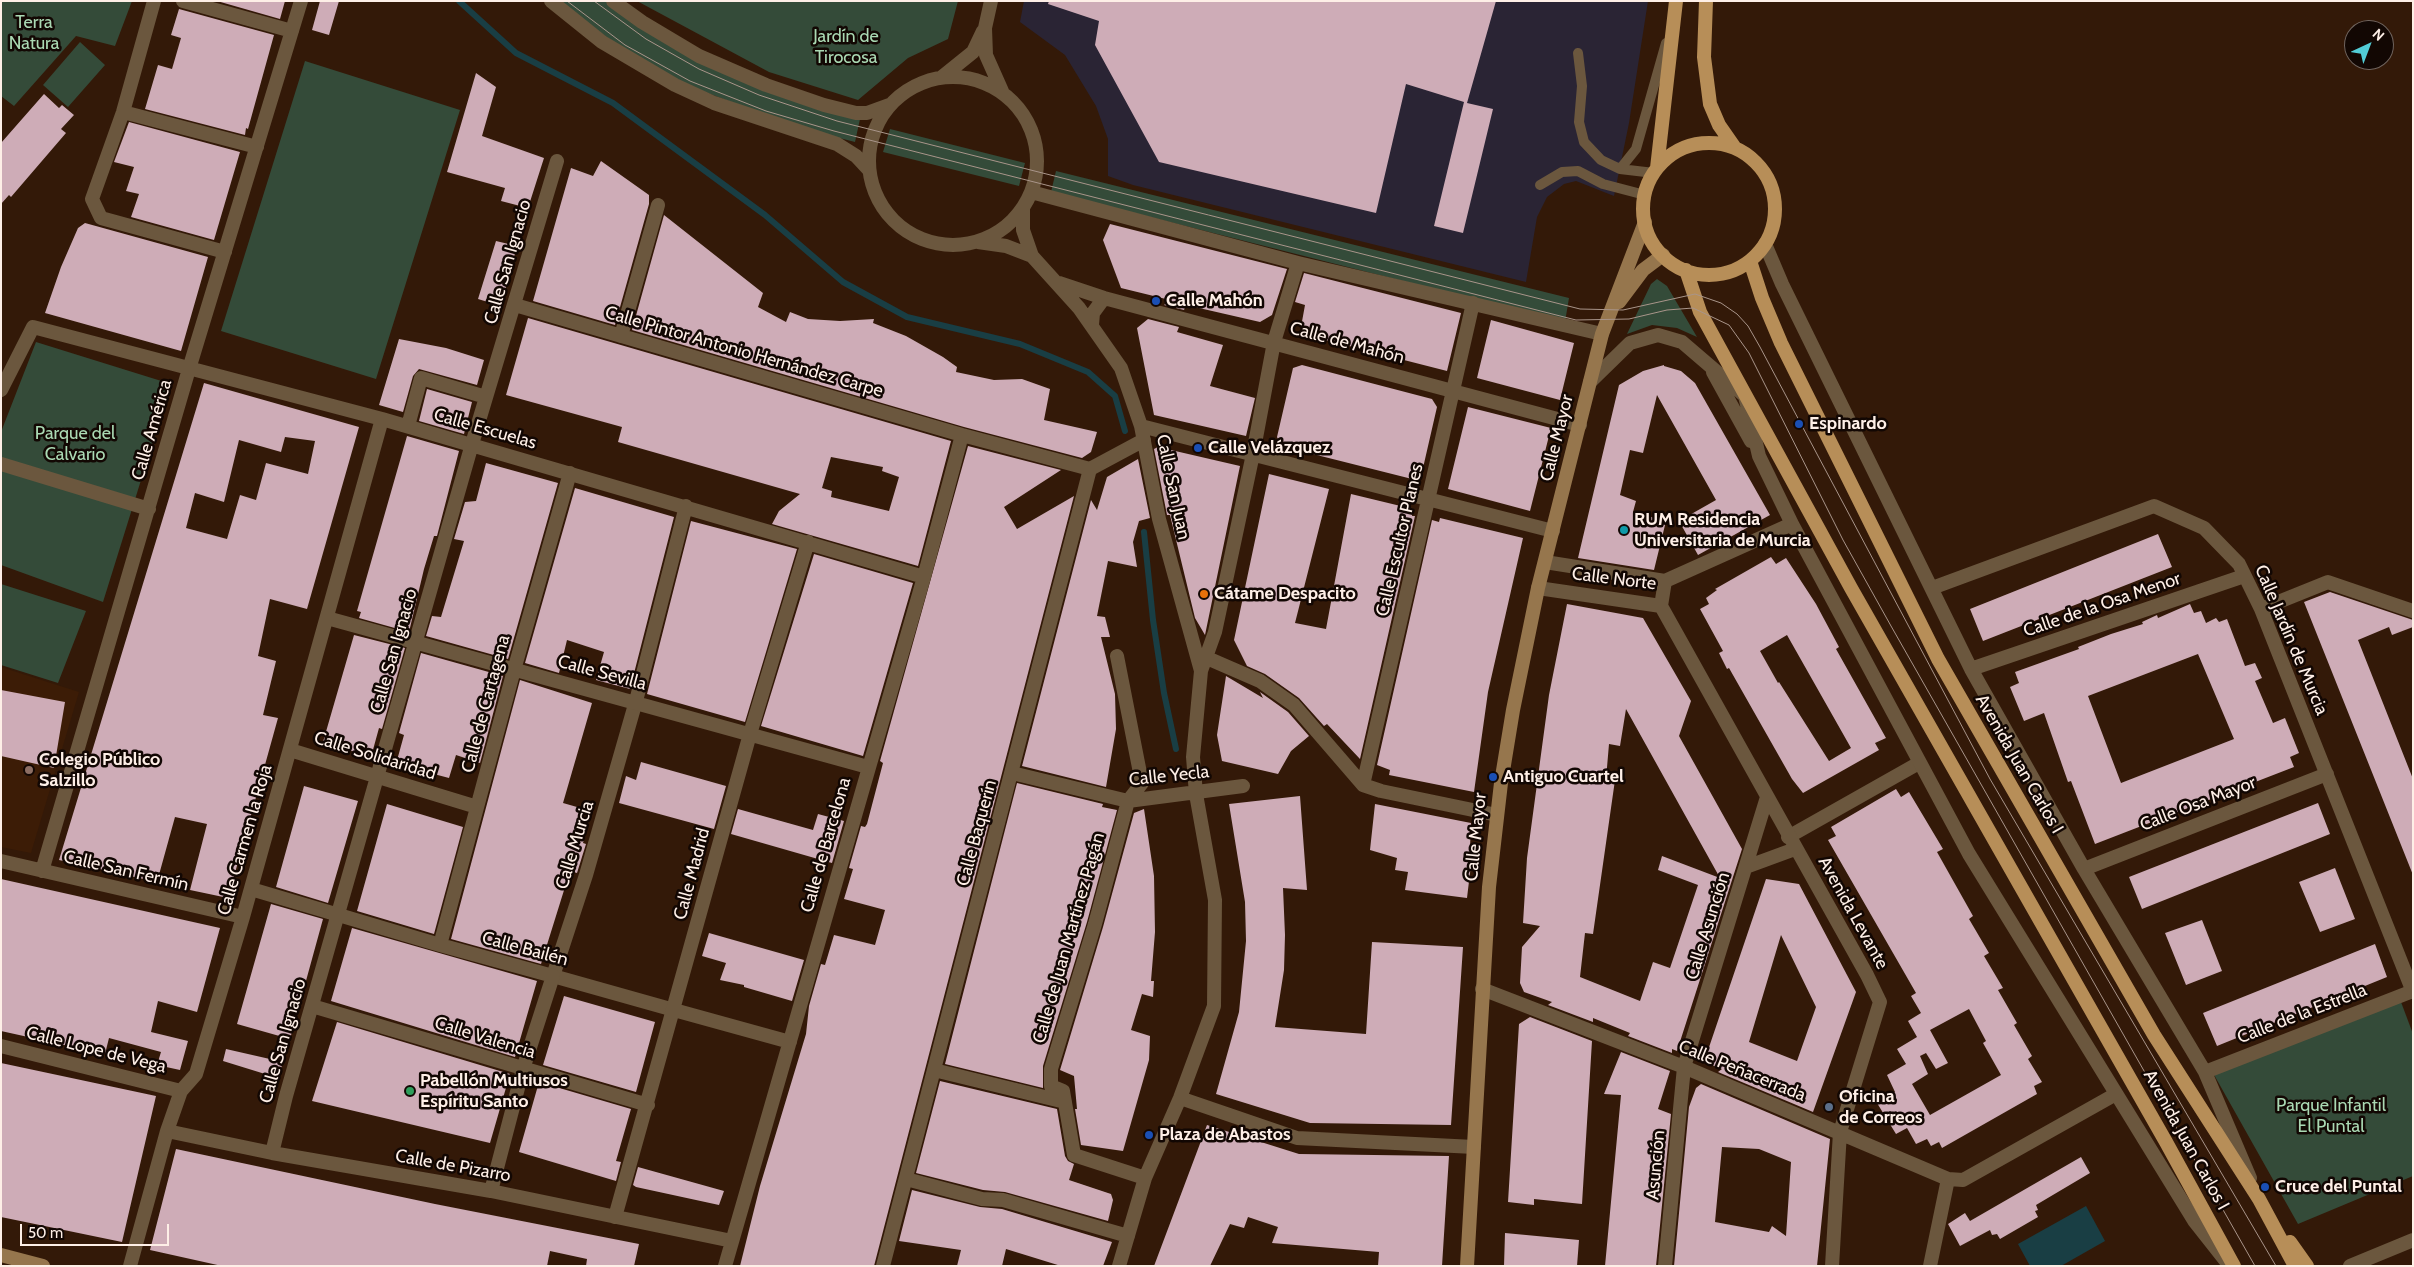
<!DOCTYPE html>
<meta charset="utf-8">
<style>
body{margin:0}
#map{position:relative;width:2414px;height:1267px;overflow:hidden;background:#331908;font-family:Cabin,sans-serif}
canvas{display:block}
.frame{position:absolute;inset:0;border:2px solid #feefe7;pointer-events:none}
.north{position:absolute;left:2344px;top:20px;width:50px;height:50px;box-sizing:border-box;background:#120703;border:1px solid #70645e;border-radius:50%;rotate:43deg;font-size:14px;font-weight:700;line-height:20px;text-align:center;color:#feefe7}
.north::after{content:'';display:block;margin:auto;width:18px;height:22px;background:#52ccd6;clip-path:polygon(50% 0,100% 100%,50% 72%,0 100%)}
.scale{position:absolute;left:20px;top:1224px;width:149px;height:22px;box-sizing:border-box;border:2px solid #feefe7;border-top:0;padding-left:6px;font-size:15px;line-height:18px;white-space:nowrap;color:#feefe7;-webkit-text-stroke:4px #120703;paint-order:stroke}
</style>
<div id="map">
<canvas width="2414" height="1267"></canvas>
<div class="frame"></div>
<div class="north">N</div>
<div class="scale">50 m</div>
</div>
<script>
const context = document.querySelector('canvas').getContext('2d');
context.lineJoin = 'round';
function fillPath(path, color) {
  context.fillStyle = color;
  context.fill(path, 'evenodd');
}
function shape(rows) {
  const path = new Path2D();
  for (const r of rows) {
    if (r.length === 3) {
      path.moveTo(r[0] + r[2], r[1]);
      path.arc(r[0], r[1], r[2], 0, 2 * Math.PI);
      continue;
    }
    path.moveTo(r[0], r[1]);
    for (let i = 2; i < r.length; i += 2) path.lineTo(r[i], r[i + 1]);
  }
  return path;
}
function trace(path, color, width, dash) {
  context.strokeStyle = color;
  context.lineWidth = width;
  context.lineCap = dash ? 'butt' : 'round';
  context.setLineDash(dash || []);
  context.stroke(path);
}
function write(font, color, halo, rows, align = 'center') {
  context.font = font + ' Cabin,sans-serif';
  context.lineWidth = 5;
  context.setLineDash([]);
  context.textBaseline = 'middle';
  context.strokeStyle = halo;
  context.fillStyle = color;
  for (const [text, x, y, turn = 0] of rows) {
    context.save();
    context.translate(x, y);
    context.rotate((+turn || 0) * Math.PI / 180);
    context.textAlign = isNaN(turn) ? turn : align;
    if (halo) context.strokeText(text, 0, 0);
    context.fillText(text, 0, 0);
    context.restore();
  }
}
const industrial = shape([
 [1024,1,1648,1,1629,123,1614,196,1576,181,1564,184,1547,197,1537,217,1526,282,1133,185,1108,176,1108,139,1096,106,1065,55,1020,22]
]);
const built = shape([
 [1,667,79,692,31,853,1,847]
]);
const green = shape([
 [1,1,132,1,115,46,76,36,14,106,1,96],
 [558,1,605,1,658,38,860,119,855,142,800,128,689,86,624,50],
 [637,1,958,1,948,39,908,58,858,100,769,72],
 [80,42,105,65,68,107,43,85],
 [305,61,460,110,376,379,221,331],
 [890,129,1025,163,1019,186,883,152],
 [1056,171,1569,298,1565,322,1051,192],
 [1657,279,1667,286,1697,337,1677,328,1652,325,1627,334,1651,284],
 [36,342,171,384,103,602,1,565,1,432],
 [1,584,86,611,58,683,1,665],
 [2401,1002,2413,1034,2413,1176,2298,1224,2213,1073]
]);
const water = shape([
 [2086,1206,2105,1241,2061,1266,2030,1266,2018,1244]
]);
const stream = shape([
 [459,1,516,53,613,103,765,215,843,282,907,317,1020,344,1088,372,1115,396,1125,431],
 [1144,532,1153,620,1164,693,1176,749]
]);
const building = shape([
 [217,1,285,1,280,19],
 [320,1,339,1,329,35,312,30],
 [1049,1,1496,1,1467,103,1493,109,1463,233,1434,226,1464,102,1406,84,1376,213,1159,162,1095,45,1099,21,1048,4],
 [179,9,274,35,248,129,246,128,245,135,145,109,158,65,172,69,181,38,171,35],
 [476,73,496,87,482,136,544,158,528,208,501,201,505,188,447,172],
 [44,94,59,108,62,105,74,115,61,129,66,133,11,197,9,195,1,204,1,143],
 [129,122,240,152,214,240,131,217,139,194,126,191,134,167,114,162],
 [601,161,649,195,649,204,615,325,533,301,571,168,593,176],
 [664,215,763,293,758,307,786,322,790,312,808,319,840,321,874,319,873,323,906,336,943,357,957,367,956,372,994,380,1022,379,1050,389,1044,420,1097,432,1091,452,1082,458,964,427,632,330],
 [85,223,208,257,181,351,45,313,61,267,78,228],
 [1110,224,1287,269,1272,315,1260,322,1186,305,1184,310,1164,305,1170,300,1121,288,1103,240],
 [496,241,517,246,501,306,478,299],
 [1304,273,1461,313,1447,371,1306,335,1301,327,1305,305,1295,302],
 [528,318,951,441,918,566,772,524,779,511,800,494,618,442,622,427,506,395],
 [831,457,883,467,882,471,899,477,889,511,831,497,832,491,822,488],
 [1148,319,1179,327,1177,332,1223,345,1210,386,1255,398,1246,436,1154,415,1137,328],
 [1491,320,1574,343,1560,400,1477,378],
 [399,339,446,348,484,360,477,385,419,369,413,376,403,412,379,405],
 [1302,365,1432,399,1437,407,1420,481,1281,446,1277,437,1293,368],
 [1664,365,1664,366,1681,371,1695,383,1770,515,1698,555,1679,521,1716,500,1657,395,1643,453,1630,450,1620,495,1636,501,1633,512,1666,521,1654,570,1578,558,1619,385,1643,371],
 [204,383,359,427,307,609,270,599,258,656,276,661,263,715,278,718,228,898,190,890,207,824,175,817,157,882,59,860],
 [285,437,315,441,308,474,266,463,256,500,240,495,227,539,186,528,195,493,224,502,239,440,281,452],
 [427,389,472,402,464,434,419,421],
 [1468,407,1551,428,1530,511,1448,489],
 [407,436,459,451,437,536,434,536,424,569,409,632,359,618,361,612,357,611],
 [968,446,1061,470,1004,507,1017,529,1074,496,874,1266,740,1266,760,1186,806,1034,809,1006,821,964,825,965,834,935,875,945,885,910,844,899,853,869,849,868,861,826,865,827,867,824,883,763,880,761],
 [1158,447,1240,466,1205,635,1195,618,1170,515,1167,515,1154,449],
 [1138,459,1150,518,1139,521,1133,542,1137,567,1108,561,1097,616,1105,617,1110,637,1101,637,1115,694,1116,729,1106,787,1022,766,1091,500,1097,510,1107,477],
 [486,463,558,483,508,659,426,636,432,616,441,617,464,541,454,539,465,502,476,501],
 [1269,474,1329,489,1295,623,1326,629,1351,494,1413,509,1412,516,1415,516,1360,759,1327,724,1324,726,1299,698,1265,674,1247,666,1234,640],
 [575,488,674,517,630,689,596,680,604,652,567,640,559,673,525,663],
 [1440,518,1523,538,1488,692,1474,792,1389,775,1390,770,1377,765,1432,520,1439,522],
 [691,521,797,549,745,722,647,694],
 [2158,534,2172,567,1983,641,1970,609],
 [814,554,913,583,863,756,761,726],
 [1771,557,1776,564,1786,558,1816,604,1839,647,1836,649,1886,738,1875,743,1879,750,1803,793,1792,779,1729,668,1727,669,1719,653,1723,651,1700,609,1709,604,1706,598,1717,590,1715,589],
 [1787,635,1851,748,1829,761,1779,682,1778,683,1760,651],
 [2330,592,2413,620,2413,627,2392,635,2389,627,2358,640,2413,779,2413,875,2304,602],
 [1567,604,1643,618,1691,701,1679,736,1742,849,1677,1051,1672,1049,1672,1053,1628,1036,1630,1033,1593,1018,1593,1022,1548,1005,1552,1002,1524,992,1520,983,1522,947,1540,926,1523,923,1527,858,1549,695],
 [1626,709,1720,878,1662,856,1658,870,1698,885,1670,968,1653,962,1640,1001,1580,977,1585,933,1593,934,1615,780,1606,779,1609,744,1620,746],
 [2190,604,2194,613,2201,611,2206,623,2216,618,2219,622,2227,619,2245,666,2255,663,2262,678,2255,681,2273,723,2285,718,2299,753,2290,757,2294,767,2095,844,2071,781,2068,782,2044,713,2024,721,2010,687,2019,683,2015,672,2079,649,2078,647,2111,634,2143,624,2142,622,2157,615,2158,618],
 [2198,654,2234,739,2121,783,2088,696],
 [354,635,405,648,382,729,379,728,371,757,323,742],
 [421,653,503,676,480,763,456,755,449,778,396,764,404,735,399,733],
 [1226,676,1263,698,1260,692,1288,712,1309,736,1291,751,1278,774,1222,761,1217,735],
 [520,680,592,703,563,803,584,809,577,833,585,835,583,843,586,844,577,873,570,871,541,964,451,939],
 [1,690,65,702,54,768,1,756],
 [641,762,726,786,714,829,619,803,626,776,636,780],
 [1017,783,1103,804,1102,807,1117,810,1087,922,1043,1066,1043,1088,945,1064],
 [304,786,358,801,328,903,276,887],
 [1896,789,1901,797,1909,792,1943,849,1937,852,1973,916,1969,919,1989,953,1984,956,2003,988,1998,990,2017,1023,2014,1025,2032,1056,2028,1059,2042,1082,2034,1086,2037,1094,1942,1148,1939,1142,1931,1146,1927,1139,1916,1144,1907,1128,1896,1134,1877,1103,1895,1092,1887,1075,1906,1064,1897,1049,1917,1037,1908,1021,1921,1013,1911,996,1916,993,1828,840,1836,836,1831,827],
 [1969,1009,1986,1041,1983,1043,2001,1075,1930,1115,1912,1084,1928,1074,1920,1056,1926,1053,1936,1069,1948,1063,1930,1030],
 [1300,796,1307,890,1283,888,1285,935,1284,970,1275,1027,1366,1034,1372,942,1463,947,1451,1125,1310,1123,1216,1094,1239,1012,1246,941,1245,902,1229,804],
 [2318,803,2330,834,2142,909,2129,877],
 [387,804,463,827,434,934,357,911],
 [1375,804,1471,823,1470,848,1473,848,1467,898,1405,890,1408,872,1395,870,1397,858,1370,850],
 [738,809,813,830,818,814,844,821,832,863,731,834],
 [1144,809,1154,876,1155,932,1151,981,1154,981,1153,997,1142,994,1131,1030,1150,1036,1149,1060,1123,1151,1081,1145,1075,1109,1077,1109,1074,1076,1060,1070,1103,927,1134,813],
 [2335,868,2355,919,2320,932,2299,882],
 [1,879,220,928,197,1012,158,1001,151,1032,188,1041,180,1070,157,1065,161,1052,109,1038,105,1054,1,1031],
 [1766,879,1799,884,1856,992,1813,1112,1718,1072,1722,1069,1704,1062],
 [1781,935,1816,1007,1797,1061,1749,1042],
 [271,904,323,919,290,1039,237,1024],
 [2202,920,2222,971,2186,985,2165,933],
 [352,928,537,981,515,1057,331,1001],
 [709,933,804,960,792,1001,744,987,744,985,720,980,726,963,702,956],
 [2375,944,2387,977,2217,1046,2203,1013],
 [564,996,655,1022,636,1092,543,1065],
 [1530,1017,1592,1041,1582,1204,1534,1199,1534,1205,1508,1202,1519,1024],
 [337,1022,510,1074,490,1143,312,1101],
 [226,1049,283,1062,278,1078,223,1061],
 [1621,1052,1670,1071,1658,1109,1671,1114,1656,1266,1605,1266,1621,1095,1604,1094],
 [1,1063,156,1096,122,1242,1,1217],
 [940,1081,1057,1109,1065,1156,1068,1161,1074,1164,1069,1180,1111,1194,1113,1200,1108,1221,1005,1192,983,1190,916,1173],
 [539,1082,631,1109,616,1161,621,1162,616,1181,519,1152],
 [1701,1084,1830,1139,1817,1266,1674,1266,1689,1107,1696,1088],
 [1722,1147,1759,1149,1791,1162,1786,1236,1772,1226,1769,1232,1715,1222],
 [1207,1125,1299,1154,1449,1156,1442,1266,1378,1266,1379,1252,1272,1243,1278,1227,1248,1217,1244,1228,1230,1224,1210,1266,1154,1266],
 [176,1149,435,1204,639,1244,634,1266,586,1266,587,1259,550,1251,547,1266,222,1266,150,1250],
 [2081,1157,2090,1173,2036,1205,2038,1210,2035,1211,2038,1217,2000,1239,1997,1234,1992,1235,1990,1230,1960,1246,1948,1224,1965,1213,1970,1221],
 [638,1167,724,1191,719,1205,636,1187,633,1185],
 [912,1190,980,1207,1002,1209,1112,1242,1103,1266,1061,1266,1006,1249,1002,1266,957,1266,961,1250,899,1241],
 [1505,1233,1579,1240,1577,1266,1504,1266]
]);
const service = shape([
 [1578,53,1582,86,1579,122,1584,142,1601,160,1620,169,1654,173],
 [1620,169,1636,149,1666,43],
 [1540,185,1562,172,1578,171,1603,184,1645,195]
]);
const pedestrian = shape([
 [636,701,586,875,553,976,674,1010],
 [1788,837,1919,763]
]);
const minor = shape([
 [154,1,123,112,92,199,101,218,225,252],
 [183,1,292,31],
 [551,1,602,42,675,85,714,103,837,144,856,156,869,170],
 [613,1,642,22,699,56,766,85,824,105,856,113,867,113,889,105],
 [991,1,985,28,986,55,1002,91],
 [953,161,84],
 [942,77,973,52,983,31],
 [123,112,257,147],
 [1031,192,1298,263,1602,334],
 [1023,209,1023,230,1032,256,1079,308,1121,368,1141,426,1159,519,1201,671,1193,757,1196,794,1215,900,1214,1006,1180,1098,1145,1178,1119,1266],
 [978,242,1006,246,1032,256],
 [1765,244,1782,284,1971,669,2084,869,2205,1072,2250,1178],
 [1059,283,1104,298,1580,425],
 [515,305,962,435,1090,469],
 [1092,325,1093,313,1104,298],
 [621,336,658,205],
 [1713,372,1751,441],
 [1590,382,1630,343,1658,335,1682,342,1745,396,1759,456,1792,524,1969,854,2195,1222,2229,1265],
 [1,390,33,327,382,419,924,577],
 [408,426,421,378,486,397],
 [1141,426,1553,531],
 [1,464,149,509],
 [1545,562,1665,581],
 [1538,588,1661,606],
 [1932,588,2154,506,2204,528,2239,564,2261,609,2413,992],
 [1661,606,1867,975,1880,1002,1840,1132,1832,1266],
 [1661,606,1665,581,1792,524],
 [2261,609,2328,582,2413,611],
 [327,618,868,767],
 [1117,656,1142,783,1128,801,1095,924,1051,1069,1051,1086,1063,1091,1074,1155,1145,1178],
 [1207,658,1260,681,1294,705,1363,785,1381,791,1497,815],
 [1971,669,2244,576],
 [1201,671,1215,632,1253,454,1274,342,1298,263],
 [636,701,686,506],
 [290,750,477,807],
 [1012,773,1128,801,1243,786],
 [1363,785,1473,303],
 [1,861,243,917],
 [1746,867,1795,849],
 [2084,869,2327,774],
 [42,871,189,369,301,1],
 [251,889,440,945,553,976,523,1069,491,1191],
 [440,945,514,670,570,473],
 [1482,989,1684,1067,1948,1179,1963,1180,2116,1094],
 [312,1006,648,1105],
 [674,1010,790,1042],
 [1,1046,181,1091],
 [934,1070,1065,1102],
 [2205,1072,2413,991],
 [1180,1098,1297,1138,1474,1147],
 [167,1131,272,1153,491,1191,732,1241],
 [272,1153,286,1096,472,444,557,161],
 [906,1179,982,1199,1003,1200,1128,1236],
 [615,1217,750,734,808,542],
 [130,1266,167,1131,181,1091,196,1074,243,917,382,419],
 [725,1266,924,577,962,435],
 [883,1266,1090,469,1144,440],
 [1665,1266,1684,1067,1767,797],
 [1930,1266,1948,1179],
 [2350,1266,2413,1240]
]);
const secondary = shape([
 [1619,302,1643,270,1663,255],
 [1,1255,43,1266],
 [1467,1266,1489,887,1501,783,1513,710,1538,588,1602,334,1645,222]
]);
const primary = shape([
 [1706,1,1704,57,1710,104,1719,125,1735,148],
 [1709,209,66],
 [1657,168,1676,1],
 [1750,261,1762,298,1781,343,1938,659,2154,1035,2259,1199,2295,1266],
 [1686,270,1700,312,1851,588,2166,1142,2234,1266],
 [2290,1242,2307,1266]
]);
const tram = shape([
 [567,1,625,45,690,81,766,111,834,131,1576,320,1629,319,1667,310,1693,308,1729,325,1749,353,1843,540,1891,626,2255,1266],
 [594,1,646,39,699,69,759,95,837,121,1580,309,1623,310,1695,294,1721,303,1737,314,1748,326,1760,347,1990,779,2276,1266]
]);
const markers = [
 [1156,301,5,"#1a4fb4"],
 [1799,424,5,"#1a4fb4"],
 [1198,448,5,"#1a4fb4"],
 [1624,530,5,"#0f9aa8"],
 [1204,594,5,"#e8710a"],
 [29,770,5,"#8d6e63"],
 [1493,777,5,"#1a4fb4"],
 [410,1091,5,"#2e9e5b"],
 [1829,1107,5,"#5c6f8a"],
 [1149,1135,5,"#1a4fb4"],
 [2265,1187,5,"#1a4fb4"]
];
const parkNames = [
 ["Terra",34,23],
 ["Natura",34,44],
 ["Jardín de",846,37],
 ["Tirocosa",846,58],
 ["Parque del",75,434],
 ["Calvario",75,455],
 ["Parque Infantil",2331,1106],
 ["El Puntal",2331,1127]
];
const streetNames = [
 ["Calle San Ignacio",508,262,-74],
 ["Calle de Mahón",1347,343,15],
 ["Calle Pintor Antonio Hernández Carpe",744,352,16],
 ["Calle Escuelas",485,429,16],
 ["Calle América",152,430,-74],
 ["Calle Mayor",1557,438,-76],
 ["Calle San Juan",1173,487,78],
 ["Calle Escultor Planes",1400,540,-77],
 ["Calle Norte",1614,579,7],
 ["Calle de la Osa Menor",2102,605,-19],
 ["Calle Jardín de Murcia",2291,640,67],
 ["Calle San Ignacio",394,651,-74],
 ["Calle Sevilla",602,673,15],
 ["Calle de Cartagena",486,704,-75],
 ["Calle Solidaridad",375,756,17],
 ["Avenida Juan Carlos I",2019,764,60],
 ["Calle Yecla",1169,776,-6],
 ["Calle Osa Mayor",2198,804,-21],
 ["Calle Baquerín",977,833,-75],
 ["Calle Mayor",1476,837,-84],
 ["Calle Carmen la Roja",245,840,-74],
 ["Calle Murcia",575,845,-73],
 ["Calle de Barcelona",826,845,-74],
 ["Calle San Fermín",126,871,13],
 ["Calle Madrid",692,874,-75],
 ["Avenida Levante",1853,913,61],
 ["Calle Asunción",1708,926,-73],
 ["Calle de Juan Martínez Pagán",1069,938,-74],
 ["Calle Bailén",525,949,15],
 ["Calle de la Estrella",2302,1014,-21],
 ["Calle Valencia",485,1038,17],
 ["Calle San Ignacio",283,1041,-74],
 ["Calle Lope de Vega",96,1050,14],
 ["Calle Peñacerrada",1742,1071,22],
 ["Avenida Juan Carlos I",2186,1140,61],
 ["Asunción",1656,1165,-85],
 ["Calle de Pizarro",453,1166,10]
];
const poiNames = [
 ["Calle Mahón",1166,301],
 ["Espinardo",1809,424],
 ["Calle Velázquez",1208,448],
 ["RUM Residencia",1634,520],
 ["Universitaria de Murcia",1634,541],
 ["Cátame Despacito",1214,594],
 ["Colegio Público",39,760],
 ["Salzillo",39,781],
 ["Antiguo Cuartel",1503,777],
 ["Pabellón Multiusos",420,1081],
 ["Espíritu Santo",420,1102],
 ["Oficina",1839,1097],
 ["de Correos",1839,1118],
 ["Plaza de Abastos",1159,1135],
 ["Cruce del Puntal",2275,1187]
];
fillPath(industrial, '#2a2434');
fillPath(built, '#3c1c06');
fillPath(green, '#344b39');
fillPath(water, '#193e44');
trace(stream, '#193e44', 6);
fillPath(building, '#ceacb7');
trace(service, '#6b573e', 10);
trace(pedestrian, '#6b573e', 14);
trace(minor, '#6b573e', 14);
trace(secondary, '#96764d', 14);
trace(primary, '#b78e58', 14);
trace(tram, '#a9958a', 1);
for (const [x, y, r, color] of markers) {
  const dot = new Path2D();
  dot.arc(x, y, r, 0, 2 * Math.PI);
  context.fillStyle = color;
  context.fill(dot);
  trace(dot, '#120703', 2);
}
write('18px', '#aad9b3', '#120703', parkNames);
write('18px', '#feefe7', '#120703', streetNames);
write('bold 18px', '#feefe7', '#120703', poiNames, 'left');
</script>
